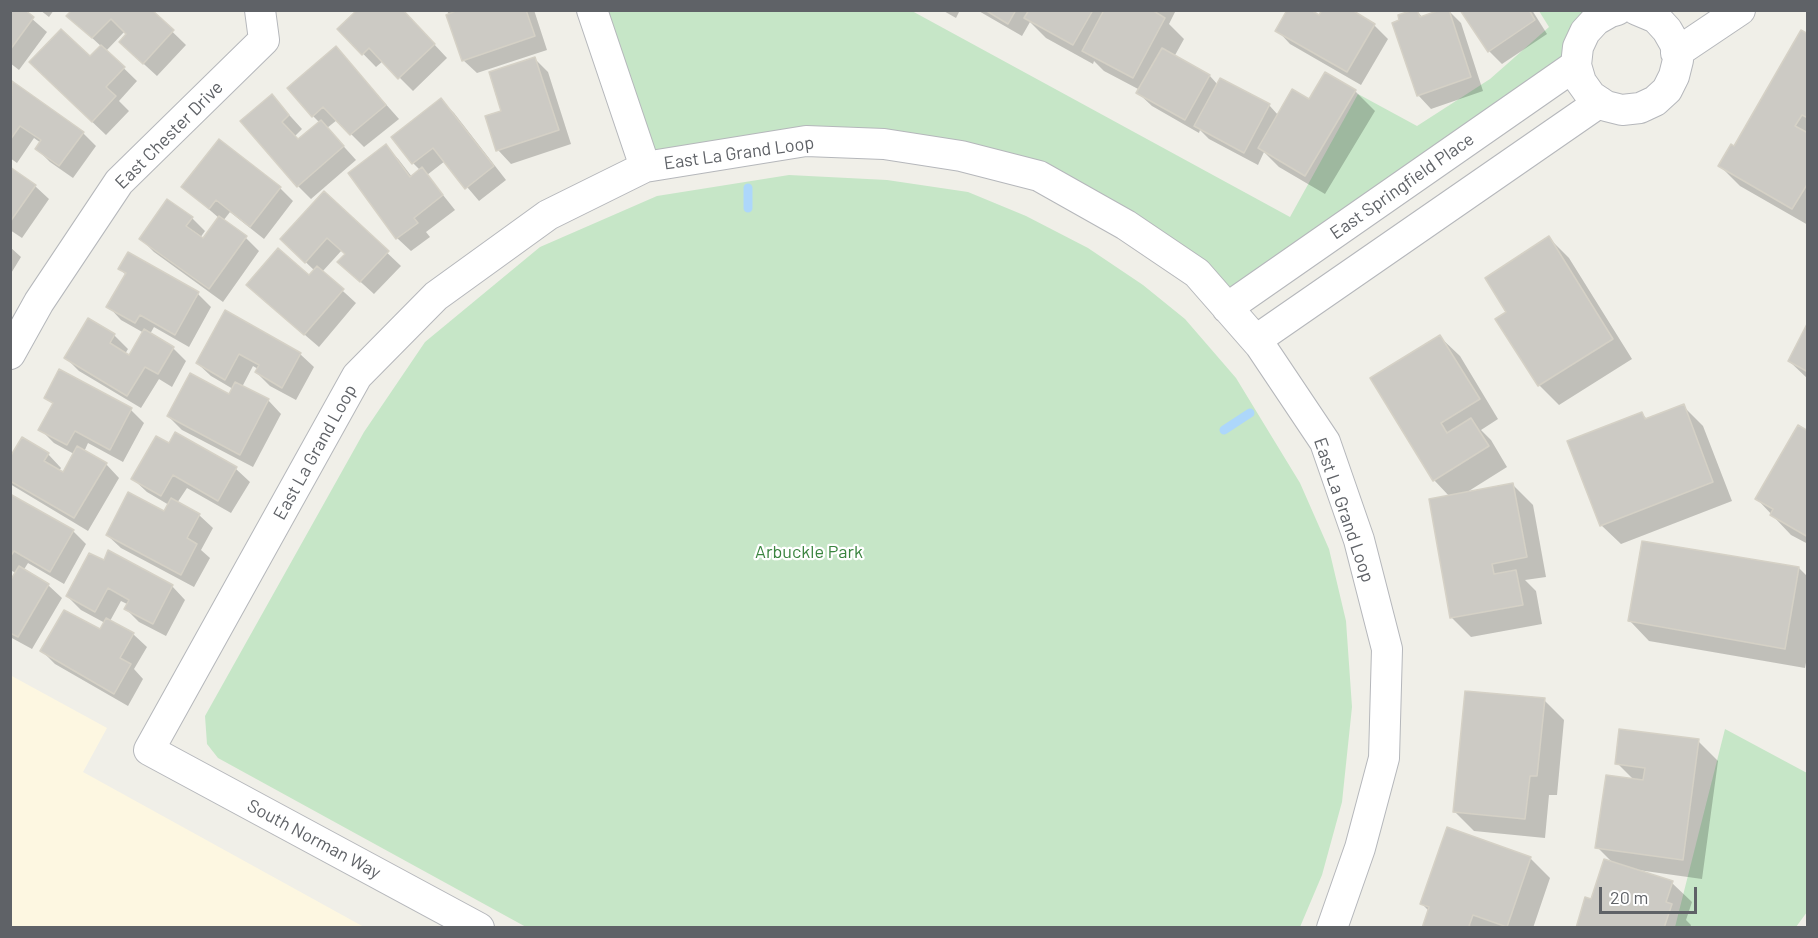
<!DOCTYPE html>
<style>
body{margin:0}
#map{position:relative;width:1818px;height:938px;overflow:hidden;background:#f0efe8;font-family:Barlow,sans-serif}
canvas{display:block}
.frame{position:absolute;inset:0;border:12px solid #5f6267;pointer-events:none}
.scale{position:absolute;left:1599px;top:887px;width:98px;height:27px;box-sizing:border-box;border:3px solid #5f6267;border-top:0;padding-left:8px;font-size:18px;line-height:21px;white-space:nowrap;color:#5f6267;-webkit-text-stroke:4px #fff;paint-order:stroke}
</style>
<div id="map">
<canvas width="1818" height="938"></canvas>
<div class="frame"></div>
<div class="scale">20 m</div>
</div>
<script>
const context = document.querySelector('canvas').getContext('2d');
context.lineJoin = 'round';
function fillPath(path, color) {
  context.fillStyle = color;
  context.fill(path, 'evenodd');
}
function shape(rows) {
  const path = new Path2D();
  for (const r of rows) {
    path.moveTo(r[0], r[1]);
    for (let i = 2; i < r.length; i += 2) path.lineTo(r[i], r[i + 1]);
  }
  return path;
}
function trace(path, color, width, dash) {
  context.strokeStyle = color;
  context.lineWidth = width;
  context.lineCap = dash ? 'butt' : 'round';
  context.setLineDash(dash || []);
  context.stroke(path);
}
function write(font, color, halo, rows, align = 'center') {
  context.font = font + ' Barlow,sans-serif';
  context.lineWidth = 4.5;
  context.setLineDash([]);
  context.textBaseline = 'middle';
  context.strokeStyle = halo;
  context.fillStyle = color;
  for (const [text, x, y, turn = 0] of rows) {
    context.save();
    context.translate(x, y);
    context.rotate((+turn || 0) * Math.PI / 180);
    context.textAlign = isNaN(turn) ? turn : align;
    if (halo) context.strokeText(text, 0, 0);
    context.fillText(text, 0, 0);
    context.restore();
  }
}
const commercial = shape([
 [10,675,107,728,83,772,364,927,11,927]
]);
const green = shape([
 [592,11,912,11,1290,217,1358,94,1417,126,1490,79,1549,27,1539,11,1617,11,1578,47,1227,308,1039,176,884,144,645,167],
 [789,175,887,180,968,192,1026,216,1088,248,1143,285,1185,319,1236,378,1300,483,1329,549,1346,621,1352,707,1342,802,1322,875,1300,927,526,927,218,758,207,744,205,716,364,432,425,342,540,247,657,196],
 [1725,729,1807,773,1807,912,1796,927,1675,927]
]);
const shadow = shape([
 [10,10,22,10,47,32,19,70,10,63],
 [40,10,54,10,49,17],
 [150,10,186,45,157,76,134,55,128,34,125,31,106,51,137,81,119,101,129,111,106,135,44,76,90,58,102,47,68,16],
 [402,10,447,58,413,91,383,61,376,67,339,29],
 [446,10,534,10,547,50,477,73,463,60,450,15],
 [942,10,960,10,956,18],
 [977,10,1176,10,1169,24,1184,39,1174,57,1210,76,1218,85,1269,105,1278,115,1309,101,1325,74,1355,91,1375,111,1325,194,1279,167,1264,152,1258,165,1209,139,1200,130,1199,133,1152,106,1138,93,1140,90,1104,71,1094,61,1093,64,1046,38,1030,22,1022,36],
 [1448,10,1461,23,1483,91,1431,109,1418,95,1417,11,1423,18],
 [1462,10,1532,10,1547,34,1502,64,1489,51],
 [1320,17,1374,25,1388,39,1361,85,1290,44,1277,30],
 [1808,36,1808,225,1740,186,1720,166,1735,148],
 [336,48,399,119,364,147,337,120,327,128,356,160,311,199,298,186,272,96,302,129,295,136,299,140,320,123,313,116],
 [535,59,548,72,571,144,511,164,498,150,503,112],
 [12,84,83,133,96,146,73,178,50,162,37,149,41,143,34,138,17,163,10,158,10,86],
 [441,100,454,113,506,180,479,201,445,161,427,175,455,210,426,232,430,237,411,251,397,238,351,173,386,146,399,160,412,177,420,170,413,163],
 [10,169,35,186,49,199,22,238,10,230],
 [183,187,280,188,293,201,264,239,230,212,223,221,246,238,259,251,223,302,154,252,141,239,192,218,205,231,200,238,203,240,219,218],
 [324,193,401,266,374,294,353,275,346,254,342,250,322,272,356,303,319,347,262,298,310,278,315,271,295,252],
 [1549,238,1569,258,1632,359,1559,405,1539,385,1498,319,1508,312],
 [10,247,21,257,10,275],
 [120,269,198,294,211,307,189,347,154,327,150,334,173,348,186,361,172,387,159,379,141,408,79,371,66,358,89,320,114,335,128,349,125,354,130,357,144,333,121,320,108,306,126,275],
 [226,312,300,354,314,367,296,400,270,386,256,372,258,369,253,366,242,387,268,400,281,414,253,467,182,430,168,416,230,396,233,389,211,376,197,363],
 [1808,326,1808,379,1789,361],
 [1440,337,1460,356,1498,419,1481,430,1491,440,1507,467,1464,494,1513,485,1533,505,1546,577,1525,580,1536,591,1542,624,1471,637,1451,617,1450,497,1434,480,1372,379],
 [46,398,131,410,144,423,123,462,88,443,84,452,106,464,119,478,88,531,10,484,10,459,48,454,61,468,59,471,63,474,74,454,54,443,40,429,54,405],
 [1683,406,1703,426,1732,501,1621,544,1601,525,1642,414,1648,420],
 [1808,432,1808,544,1791,535,1757,499],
 [236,469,250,482,231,513,187,488,177,503,199,515,213,528,201,550,210,558,194,587,121,548,107,535,164,513,169,505,147,492,133,479],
 [10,496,73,531,86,544,64,584,28,563,23,571,48,585,62,598,32,649,10,637,10,584,16,573,10,570],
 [90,555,172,586,185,600,166,636,139,622,126,609,129,605,121,601,110,621,133,634,147,647,134,669,143,679,128,706,55,664,42,651,101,631,105,623,81,610,67,596],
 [1799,568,1808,577,1808,652,1805,668,1649,641,1630,621],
 [1544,700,1564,720,1557,795,1549,795,1545,838,1474,831,1454,811],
 [1698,741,1718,761,1702,879,1638,870,1672,883,1692,902,1686,920,1691,925,1690,928,1577,928,1614,864,1597,847,1634,780,1617,763],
 [1530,858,1550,878,1533,928,1423,928,1429,911,1422,904]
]);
const stream = shape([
 [748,188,748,208],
 [1224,430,1250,413]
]);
const building = shape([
 [10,10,25,10,34,17,10,50,10,10],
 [72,10,152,10,174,30,143,64,119,42,126,34,111,19,92,38,66,16,72,10],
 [357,10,403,10,435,44,398,79,369,48,362,55,337,29,357,10],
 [458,10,526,10,535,36,462,61,446,15,458,10],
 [985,10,1016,10,1008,24,985,10],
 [1029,10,1093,10,1073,45,1024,18,1029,10],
 [1104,10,1152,10,1165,18,1133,78,1082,51,1104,10],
 [1287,10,1311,10,1319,15,1322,10,1352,10,1375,24,1347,72,1275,31,1287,10],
 [1413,10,1417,10,1420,17,1440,10,1449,10,1471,77,1417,96,1392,23,1399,20,1398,15,1413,10],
 [1460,10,1529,10,1535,20,1488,52,1460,10],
 [61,29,90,56,101,45,125,67,106,87,116,96,92,122,29,62,61,29],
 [1801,30,1808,34,1808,118,1802,115,1795,126,1808,133,1808,183,1792,209,1718,166,1731,144,1734,146,1801,30],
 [336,46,386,105,350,135,323,107,312,117,287,88,336,46],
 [1162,48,1210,75,1185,120,1136,93,1162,48],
 [535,57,559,130,496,151,485,116,501,111,489,72,535,57],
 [1325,72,1356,90,1305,176,1258,148,1292,89,1309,99,1325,72],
 [1220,78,1270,104,1244,153,1194,126,1220,78],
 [12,81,84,132,59,166,35,149,41,140,20,126,10,140,12,81],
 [272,94,289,115,282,122,298,139,321,120,344,146,297,187,240,121,272,94],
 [441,98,494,166,465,189,433,148,412,164,391,137,441,98],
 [219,139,281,187,250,227,216,200,209,209,181,187,219,139],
 [386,144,410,177,422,167,443,195,414,218,418,223,396,239,348,173,386,144],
 [10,167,36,185,10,222,10,167],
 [324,191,389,251,360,282,337,262,345,254,327,238,305,263,280,239,324,191],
 [167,199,193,217,186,226,203,238,219,216,247,236,209,289,139,239,167,199],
 [1549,236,1613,339,1538,386,1495,319,1506,312,1485,278,1549,236],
 [278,248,309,275,317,266,344,289,304,335,246,285,278,248],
 [128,252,199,292,175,335,140,315,135,323,106,307,126,273,118,269,128,252],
 [225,310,301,353,282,388,255,372,259,365,239,354,225,380,196,363,225,310],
 [88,318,115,334,110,343,129,355,144,329,174,347,158,374,145,367,127,396,64,358,88,318],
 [1808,322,1808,372,1788,361,1808,322],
 [1440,335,1480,399,1441,423,1447,433,1471,418,1489,446,1433,481,1370,378,1440,335],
 [59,369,132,408,110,450,75,431,67,445,38,430,53,403,44,398,59,369],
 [190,373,229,394,235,382,269,399,240,455,167,416,190,373],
 [1684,404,1713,482,1600,526,1567,441,1642,412,1645,419,1684,404],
 [1798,425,1808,431,1808,537,1770,515,1773,509,1755,499,1798,425],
 [175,432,237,467,218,501,173,475,161,496,131,479,156,436,169,443,175,432],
 [22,437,49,453,44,461,63,472,77,446,107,463,74,518,10,481,10,457,22,437],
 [1513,483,1527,557,1492,564,1494,574,1516,570,1523,605,1450,618,1429,499,1513,483],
 [128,492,164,511,171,498,200,514,187,538,197,544,181,575,106,535,128,492],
 [10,494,74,530,50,572,14,551,10,557,10,494],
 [1642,541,1799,567,1785,649,1628,621,1642,541],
 [108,550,173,585,153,624,124,609,129,600,108,588,95,612,66,596,89,553,104,560,108,550],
 [19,566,49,584,18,637,10,633,10,581,19,566],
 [64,610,100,629,106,618,134,633,120,658,131,664,114,694,40,651,64,610],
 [1465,691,1545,698,1537,776,1530,776,1525,819,1453,812,1465,691],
 [1619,729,1699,739,1683,860,1595,848,1606,775,1643,780,1645,768,1615,764,1619,729],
 [1447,827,1531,857,1507,927,1473,915,1469,926,1474,928,1422,928,1429,907,1420,904,1447,827],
 [1604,859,1673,881,1666,902,1672,904,1664,928,1576,928,1585,897,1591,899,1604,859]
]);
const street = shape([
 [592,10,645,167],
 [1617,10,1610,12,1596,20,1585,32,1578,47,1576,65,1581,82,1591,96,1606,106,1622,110,1640,108,1655,101,1667,90,1674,76,1678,60,1675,44,1667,30,1656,18,1637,10],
 [1676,53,1740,10],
 [1227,308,1576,65],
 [1256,340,1600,102],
 [10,354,39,302,119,182,264,40,260,10],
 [479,928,149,750,357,376,436,296,548,215,645,167,806,141,884,144,961,156,1039,176,1126,225,1197,273,1260,345,1325,442,1359,540,1387,649,1384,758,1360,848,1332,928]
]);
const streetNames = [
 ["East Chester Drive",169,135,-45],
 ["East La Grand Loop",739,153,-8],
 ["East Springfield Place",1402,186,-35],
 ["East La Grand Loop",315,452,-61],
 ["East La Grand Loop",1344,510,71],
 ["South Norman Way",314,839,28]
];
const parkNames = [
 ["Arbuckle Park",809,552]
];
fillPath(commercial, '#fdf7e1');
fillPath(green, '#c6e6c7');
fillPath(shadow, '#0003');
trace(stream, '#add7fb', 9);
fillPath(building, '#cccac4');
trace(building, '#d5d1c6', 1.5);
trace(street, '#b5b7bb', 32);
trace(street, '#fff', 30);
write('18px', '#5f6267', '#fff', streetNames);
write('18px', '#3a843f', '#fff', parkNames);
</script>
